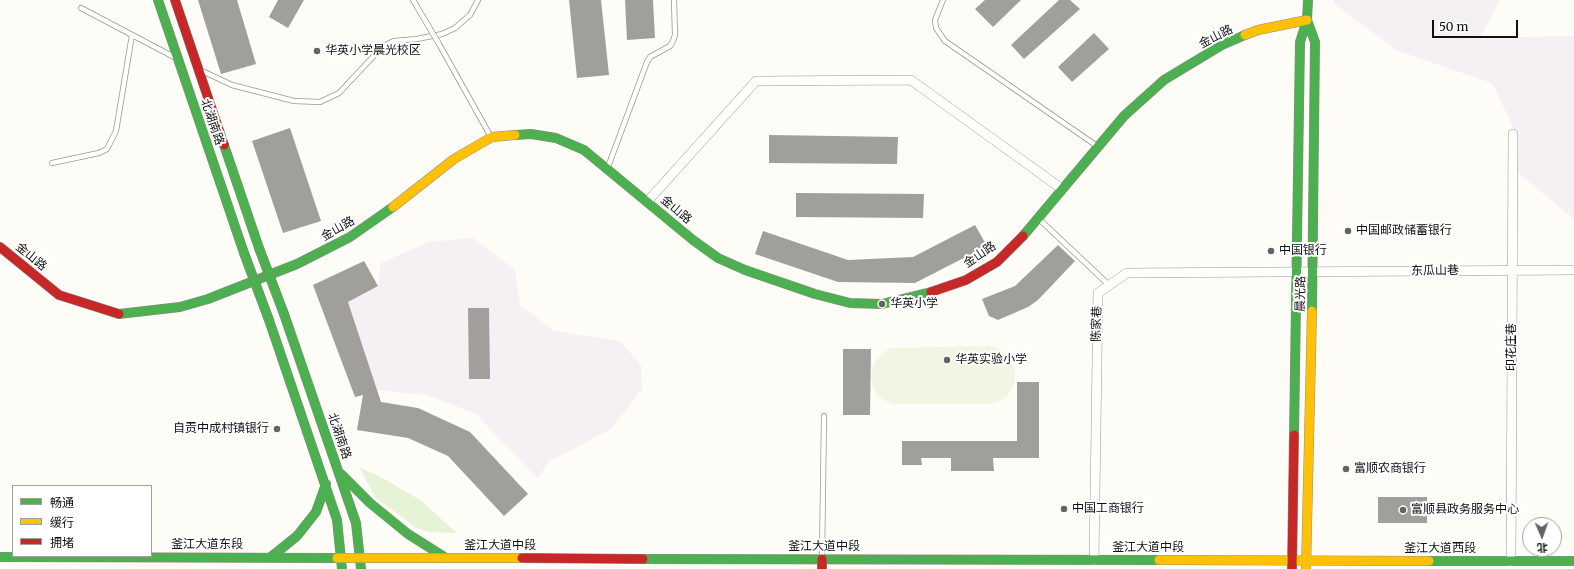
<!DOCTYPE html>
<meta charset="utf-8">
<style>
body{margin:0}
#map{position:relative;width:1574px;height:569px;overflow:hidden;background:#fdfcf7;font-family:Merriweather,"Noto Sans SC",serif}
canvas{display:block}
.legend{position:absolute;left:12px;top:485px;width:140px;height:72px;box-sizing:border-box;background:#fff;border:1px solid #a0a0a0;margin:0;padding:5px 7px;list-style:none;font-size:12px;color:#111}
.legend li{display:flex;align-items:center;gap:8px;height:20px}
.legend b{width:20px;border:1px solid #a0a0a0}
.north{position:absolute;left:1522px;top:517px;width:40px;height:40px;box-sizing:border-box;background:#fff;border:1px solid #a0a0a0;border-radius:50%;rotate:178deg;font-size:11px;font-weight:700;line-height:16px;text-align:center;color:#111}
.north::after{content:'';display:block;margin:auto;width:14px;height:18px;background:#646362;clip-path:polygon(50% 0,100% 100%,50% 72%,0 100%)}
.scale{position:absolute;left:1432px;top:20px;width:86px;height:18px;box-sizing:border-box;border:2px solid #111;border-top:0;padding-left:5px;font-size:12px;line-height:14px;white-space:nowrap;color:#111;-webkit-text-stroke:3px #fff;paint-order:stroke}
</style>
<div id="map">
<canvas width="1574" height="569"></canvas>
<ul class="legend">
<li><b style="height:5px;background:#4caf50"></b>畅通</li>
<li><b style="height:5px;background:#ffc107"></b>缓行</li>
<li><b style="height:5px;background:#c62828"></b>拥堵</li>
</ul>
<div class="north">北</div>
<div class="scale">50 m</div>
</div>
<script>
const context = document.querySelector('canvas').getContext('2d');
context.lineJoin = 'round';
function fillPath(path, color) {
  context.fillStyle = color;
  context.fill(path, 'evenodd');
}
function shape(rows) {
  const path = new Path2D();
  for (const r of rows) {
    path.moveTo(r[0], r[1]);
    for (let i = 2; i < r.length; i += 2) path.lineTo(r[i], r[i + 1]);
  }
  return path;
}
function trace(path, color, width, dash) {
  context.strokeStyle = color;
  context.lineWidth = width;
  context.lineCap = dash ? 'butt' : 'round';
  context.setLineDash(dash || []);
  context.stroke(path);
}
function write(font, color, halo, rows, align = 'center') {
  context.font = font + ' Merriweather,"Noto Sans SC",serif';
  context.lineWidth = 4;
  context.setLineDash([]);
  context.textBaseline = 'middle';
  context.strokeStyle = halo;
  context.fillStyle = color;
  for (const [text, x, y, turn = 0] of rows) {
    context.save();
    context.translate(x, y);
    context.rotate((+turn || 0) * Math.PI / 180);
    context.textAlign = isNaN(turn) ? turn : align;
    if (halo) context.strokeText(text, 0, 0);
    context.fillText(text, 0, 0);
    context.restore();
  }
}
const industrial = shape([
 [1334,0,1500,0,1480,38,1574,36,1574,219,1517,172,1518,137,1492,83,1398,51,1334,4],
 [473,238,515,270,520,305,554,331,620,341,641,365,642,389,611,429,548,462,538,479,476,414,427,395,377,390,348,302,378,286,381,263,429,242]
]);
const green = shape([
 [359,467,379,476,420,500,457,533,429,532,416,528,375,497]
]);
const pitch = shape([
 [988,346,997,348,1006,353,1012,361,1015,370,1015,380,1012,389,1006,397,998,402,988,404,893,404,884,400,877,394,873,385,871,376,873,367,877,359,884,352,892,348]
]);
const building = shape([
 [198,0,237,0,256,64,221,74],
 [278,0,304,0,288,28,269,17],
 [569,0,601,0,609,75,577,78],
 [625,0,653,0,655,38,627,40],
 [985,0,1021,0,993,27,975,9],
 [1059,0,1070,0,1080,9,1024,59,1011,45],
 [1094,33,1109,49,1072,82,1058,67],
 [290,128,321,221,283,233,252,141],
 [769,135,898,137,897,164,769,163],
 [796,193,924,194,923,218,796,217],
 [975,225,987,246,915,283,838,282,755,254,763,231,848,260,913,257],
 [1058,245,1075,261,1038,300,1028,307,998,320,989,316,982,299,1015,286],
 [364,261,378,286,348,302,381,402,418,408,470,432,528,494,504,516,448,456,408,438,357,430,363,395,355,397,313,285],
 [468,308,489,308,490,379,469,379],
 [843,349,871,349,870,415,843,415],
 [1017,382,1039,382,1039,458,993,458,994,471,951,471,951,458,921,458,922,465,902,465,902,441,1017,441],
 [1378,497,1427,497,1427,523,1378,523]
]);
const lane = shape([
 [413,0,429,27],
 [943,0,935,20,936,28,945,41,1097,146],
 [81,8,174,57],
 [439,44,491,137],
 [202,71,232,85,294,101,320,102,339,93,383,46,394,41,417,39,442,34,455,28,470,15,478,0],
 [52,163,99,153,107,149,116,131,132,35],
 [608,167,647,62,650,57,670,46,673,41,675,35,674,0],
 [1039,219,1109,285],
 [822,557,824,416]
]);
const street = shape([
 [647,202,756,81,911,80,1062,189],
 [1094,560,1098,293,1127,273,1574,270],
 [1511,561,1513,134]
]);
const fast = shape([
 [158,0,244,253],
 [1307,20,1315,42,1312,311],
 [515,135,531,134,556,138,584,150,693,240,718,258,745,270,815,294,850,303,882,304,931,292],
 [224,145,259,248],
 [1023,236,1124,116,1164,80,1222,45,1245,35],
 [119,314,180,307,208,299,297,264,350,237,393,207],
 [284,314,356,523,361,569],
 [269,320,337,520,342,569],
 [1294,435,1300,42,1307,20,1308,0],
 [341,474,370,503,408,534,446,558],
 [0,557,337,558],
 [271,557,297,536,316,512,326,484],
 [643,559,1159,560],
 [1429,561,1574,561]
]);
const slow = shape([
 [1245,35,1258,30,1307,20],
 [393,207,454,159,492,137,515,135],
 [337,558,522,558],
 [1159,560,1429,561],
 [1306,569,1312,311]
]);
const jam = shape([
 [175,0,224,145],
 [0,247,59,295,119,314],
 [931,292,966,280,997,262,1023,236],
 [522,558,643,559],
 [822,559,822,569],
 [1292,569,1294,435]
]);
const laneBridge = shape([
 [429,27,439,44]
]);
const fastBridge = shape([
 [259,248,284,314],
 [244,253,269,320]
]);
const markers = [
 [317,51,4,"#646362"],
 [1348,231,4,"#646362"],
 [1271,251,4,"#646362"],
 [882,304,4,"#646362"],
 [947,360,4,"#646362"],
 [277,429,4,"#646362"],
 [1346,469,4,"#646362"],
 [1064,509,4,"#646362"],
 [1403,510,4,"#646362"]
];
const streetNames = [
 ["金山路",1216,37,-27],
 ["北湖南路",212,122,71],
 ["金山路",676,210,40],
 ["金山路",338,229,-30],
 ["金山路",980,255,-34],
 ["金山路",31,257,39],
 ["东瓜山巷",1435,271,-1],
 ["晨光路",1301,294,-89],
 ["陈家巷",1097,324,-89],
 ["印花庄巷",1512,347,-90],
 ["北湖南路",339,436,71],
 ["釜江大道东段",207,545],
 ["釜江大道中段",500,546],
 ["釜江大道中段",824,547],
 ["釜江大道中段",1148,548],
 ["釜江大道西段",1440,549]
];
const poiNames = [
 ["华英小学晨光校区",325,51],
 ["中国邮政储蓄银行",1356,231],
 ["中国银行",1279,251],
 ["华英小学",890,304],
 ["华英实验小学",955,360],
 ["自贡中成村镇银行",269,429,"right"],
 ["富顺农商银行",1354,469],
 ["中国工商银行",1072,509],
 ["富顺县政务服务中心",1411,510]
];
fillPath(industrial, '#f5f0f3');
fillPath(green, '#e7f3d7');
fillPath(pitch, '#f0f6e1');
fillPath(building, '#a19f9c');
trace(lane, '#979795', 6);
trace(street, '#979795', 10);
trace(fast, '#8e8d8b', 10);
trace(slow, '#8e8d8b', 10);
trace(jam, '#8e8d8b', 10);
trace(lane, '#fffffe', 4.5);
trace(street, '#fffffe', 9);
trace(fast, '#4caf50', 9);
trace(slow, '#ffc107', 9);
trace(jam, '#c62828', 9);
trace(laneBridge, '#979795', 6, []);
trace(fastBridge, '#858482', 10, []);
trace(laneBridge, '#fffffe', 4.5);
trace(fastBridge, '#4caf50', 9);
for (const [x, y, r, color] of markers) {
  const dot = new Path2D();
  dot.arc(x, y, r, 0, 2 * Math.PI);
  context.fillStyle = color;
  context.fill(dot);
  trace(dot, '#fff', 1.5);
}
write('12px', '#111', '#fff', streetNames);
write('12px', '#111', '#fff', poiNames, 'left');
</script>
